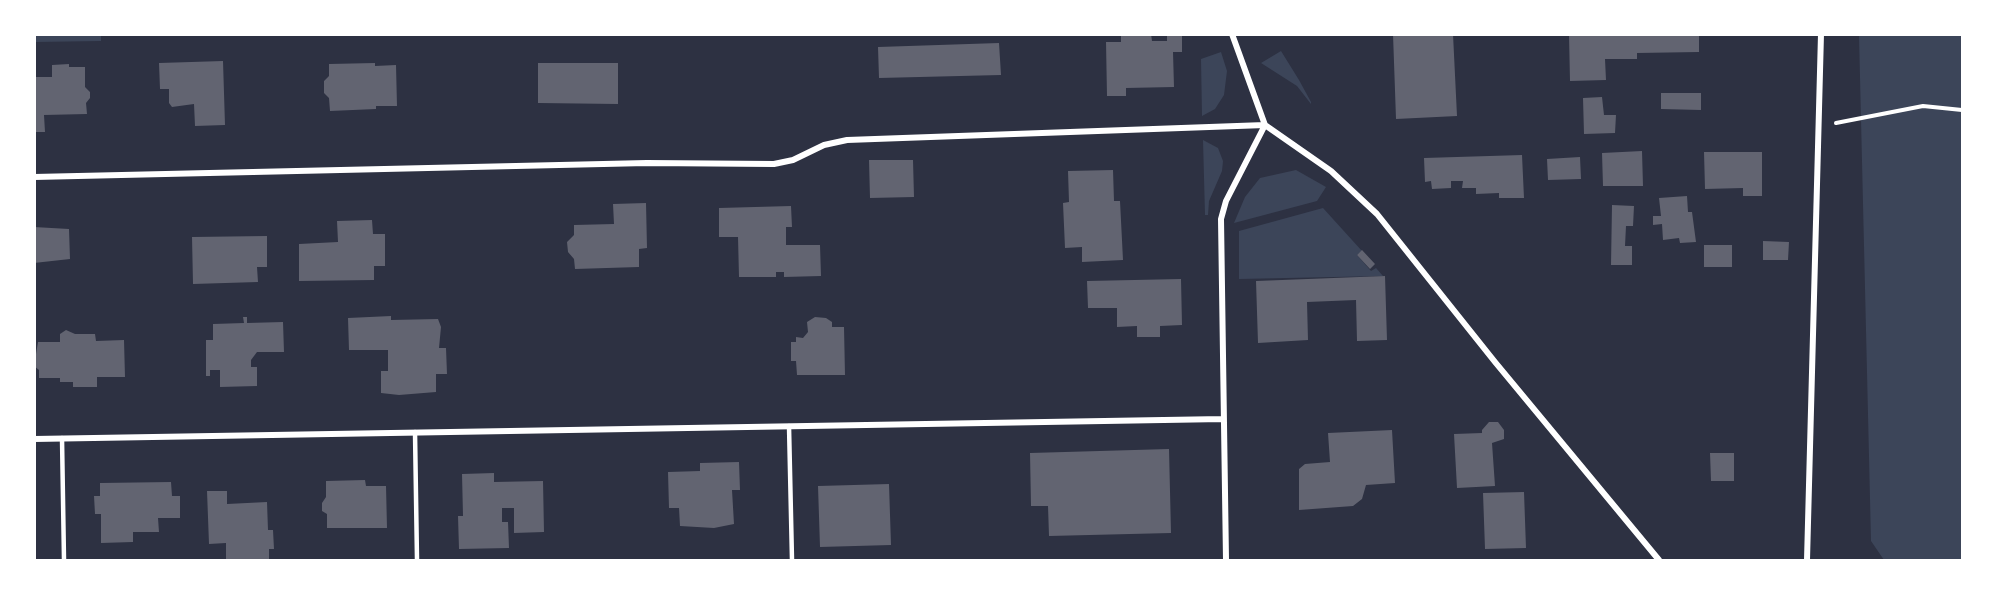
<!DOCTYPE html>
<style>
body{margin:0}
#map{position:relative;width:1997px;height:595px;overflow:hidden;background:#2d3142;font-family:"Alegreya Sans",sans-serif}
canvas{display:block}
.frame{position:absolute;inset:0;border:36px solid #fff;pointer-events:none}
</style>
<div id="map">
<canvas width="1997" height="595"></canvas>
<div class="frame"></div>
</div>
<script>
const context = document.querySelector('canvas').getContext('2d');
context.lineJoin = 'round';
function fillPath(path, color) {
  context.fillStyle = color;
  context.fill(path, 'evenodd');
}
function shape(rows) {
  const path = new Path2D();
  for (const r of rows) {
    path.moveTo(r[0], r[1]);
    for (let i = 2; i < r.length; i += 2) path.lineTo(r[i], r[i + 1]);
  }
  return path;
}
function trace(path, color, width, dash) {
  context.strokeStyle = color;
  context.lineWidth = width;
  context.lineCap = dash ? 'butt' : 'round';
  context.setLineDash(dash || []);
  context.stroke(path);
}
const green = shape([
 [34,35,101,35,101,41,35,42],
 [1859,35,1962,35,1962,560,1884,560,1871,541],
 [1281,51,1299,80,1311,102,1311,104,1297,86,1261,63],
 [1221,52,1227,71,1224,95,1215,109,1202,116,1201,59],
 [1203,140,1218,148,1223,161,1222,171,1209,201,1208,215,1205,215],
 [1296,170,1326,187,1317,201,1234,223,1245,197,1260,178],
 [1323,208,1362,251,1357,255,1371,271,1376,268,1383,276,1239,279,1239,231]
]);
const building = shape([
 [1121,34,1151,34,1152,41,1167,41,1167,35,1182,35,1182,52,1173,52,1174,87,1126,88,1126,96,1107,96,1106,42,1121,42],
 [1393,34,1453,34,1457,116,1396,119],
 [1569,34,1699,34,1699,52,1637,53,1637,59,1605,59,1606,80,1570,81],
 [999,43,1001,75,879,78,878,47],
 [223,61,225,125,195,126,194,104,172,107,169,103,169,89,160,89,159,63],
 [375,63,375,66,396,65,397,106,376,106,376,109,330,111,329,98,324,93,324,81,329,76,329,64],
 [538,63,618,63,618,104,538,103],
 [69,64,69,67,85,67,85,87,90,92,90,98,86,103,87,114,44,115,45,132,34,132,34,77,52,77,52,65],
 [1661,93,1701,93,1701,110,1661,109],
 [1602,97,1604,115,1616,115,1615,133,1584,134,1583,98],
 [1642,151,1643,186,1603,186,1602,153],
 [1704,152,1762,152,1762,196,1743,196,1743,188,1705,189],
 [1522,155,1524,198,1499,198,1499,193,1476,194,1476,188,1462,188,1463,181,1451,181,1451,188,1432,189,1431,181,1425,182,1424,158],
 [1580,157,1581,179,1548,180,1547,159],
 [869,160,913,160,914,197,870,198],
 [1113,170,1114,201,1120,201,1123,260,1082,262,1082,247,1065,248,1063,203,1069,202,1068,171],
 [1687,196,1688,212,1692,212,1696,242,1680,243,1679,238,1663,240,1662,224,1653,225,1653,216,1661,216,1659,198],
 [646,203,647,248,639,249,639,267,575,269,574,259,568,252,567,242,574,235,574,225,614,224,613,204],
 [1612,205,1634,206,1633,226,1626,226,1625,246,1632,246,1632,265,1611,265],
 [791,206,792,227,786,227,786,245,820,245,821,276,784,277,784,272,776,272,776,277,739,277,738,237,719,237,719,208],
 [372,220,373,234,385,234,385,266,374,266,374,280,299,281,299,244,338,242,337,221],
 [34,227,69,229,70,259,34,263],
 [267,236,267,267,257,267,258,282,193,284,192,237],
 [1763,241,1789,242,1788,260,1763,260],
 [1704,245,1732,245,1732,267,1704,267],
 [1362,250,1375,264,1370,269,1357,255],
 [1385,276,1387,340,1357,341,1356,300,1307,302,1308,340,1258,343,1256,281],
 [1181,279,1182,325,1160,326,1160,337,1137,337,1137,326,1117,327,1117,308,1088,308,1087,281],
 [391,316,391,320,438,319,441,327,439,348,446,348,447,374,436,374,436,392,399,395,381,393,381,371,388,371,388,350,349,350,348,318],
 [243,317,247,317,247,323,283,322,284,352,257,352,251,360,251,367,257,367,257,386,220,387,220,370,210,370,210,376,206,376,206,340,213,340,213,324,244,323],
 [815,317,826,318,832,322,832,327,844,327,845,375,797,375,796,361,791,361,791,342,796,342,796,337,803,338,808,332,807,322],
 [66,330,75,334,95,334,96,341,124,340,125,377,97,377,97,387,73,387,73,382,60,382,60,378,39,378,39,370,34,366,38,342,60,342,60,334],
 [1489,422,1498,422,1504,430,1504,439,1492,443,1495,486,1457,488,1454,434,1482,433,1482,430],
 [1392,430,1395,483,1366,485,1362,499,1353,506,1299,510,1299,469,1305,464,1330,462,1328,433],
 [1169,449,1171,533,1049,536,1048,506,1031,506,1030,453],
 [1710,453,1734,453,1734,481,1711,481],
 [739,462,740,490,732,490,734,524,714,528,680,526,679,508,669,508,668,472,700,471,700,463],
 [494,473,494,482,543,481,544,532,514,533,514,508,502,508,502,522,508,522,509,548,459,549,458,516,463,516,462,474],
 [365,480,366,486,386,486,387,528,327,528,327,514,322,511,322,503,326,497,326,481],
 [171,482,172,496,180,496,180,518,158,518,159,532,133,532,133,542,101,543,101,514,95,514,94,496,100,496,100,483],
 [889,484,891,545,820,547,818,486],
 [207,491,227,491,227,504,267,502,268,530,273,530,274,549,269,549,269,560,226,560,226,543,209,544],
 [1524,492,1526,548,1485,549,1483,493]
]);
const path = shape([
 [1836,123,1923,106,1962,110]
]);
const service = shape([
 [789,426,792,560],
 [415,432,417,560],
 [62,438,64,560]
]);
const minor = shape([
 [1265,125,1331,171,1377,214,1495,362,1659,560],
 [34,177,647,163,774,164,793,160,824,145,847,140,1265,125],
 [34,439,1223,419],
 [1226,560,1221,219,1226,201,1265,125,1232,34],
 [1807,560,1821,34]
]);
fillPath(green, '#3c4559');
fillPath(building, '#626471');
trace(path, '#fff', 4);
trace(service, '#fff', 4.5);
trace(minor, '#fff', 6);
</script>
